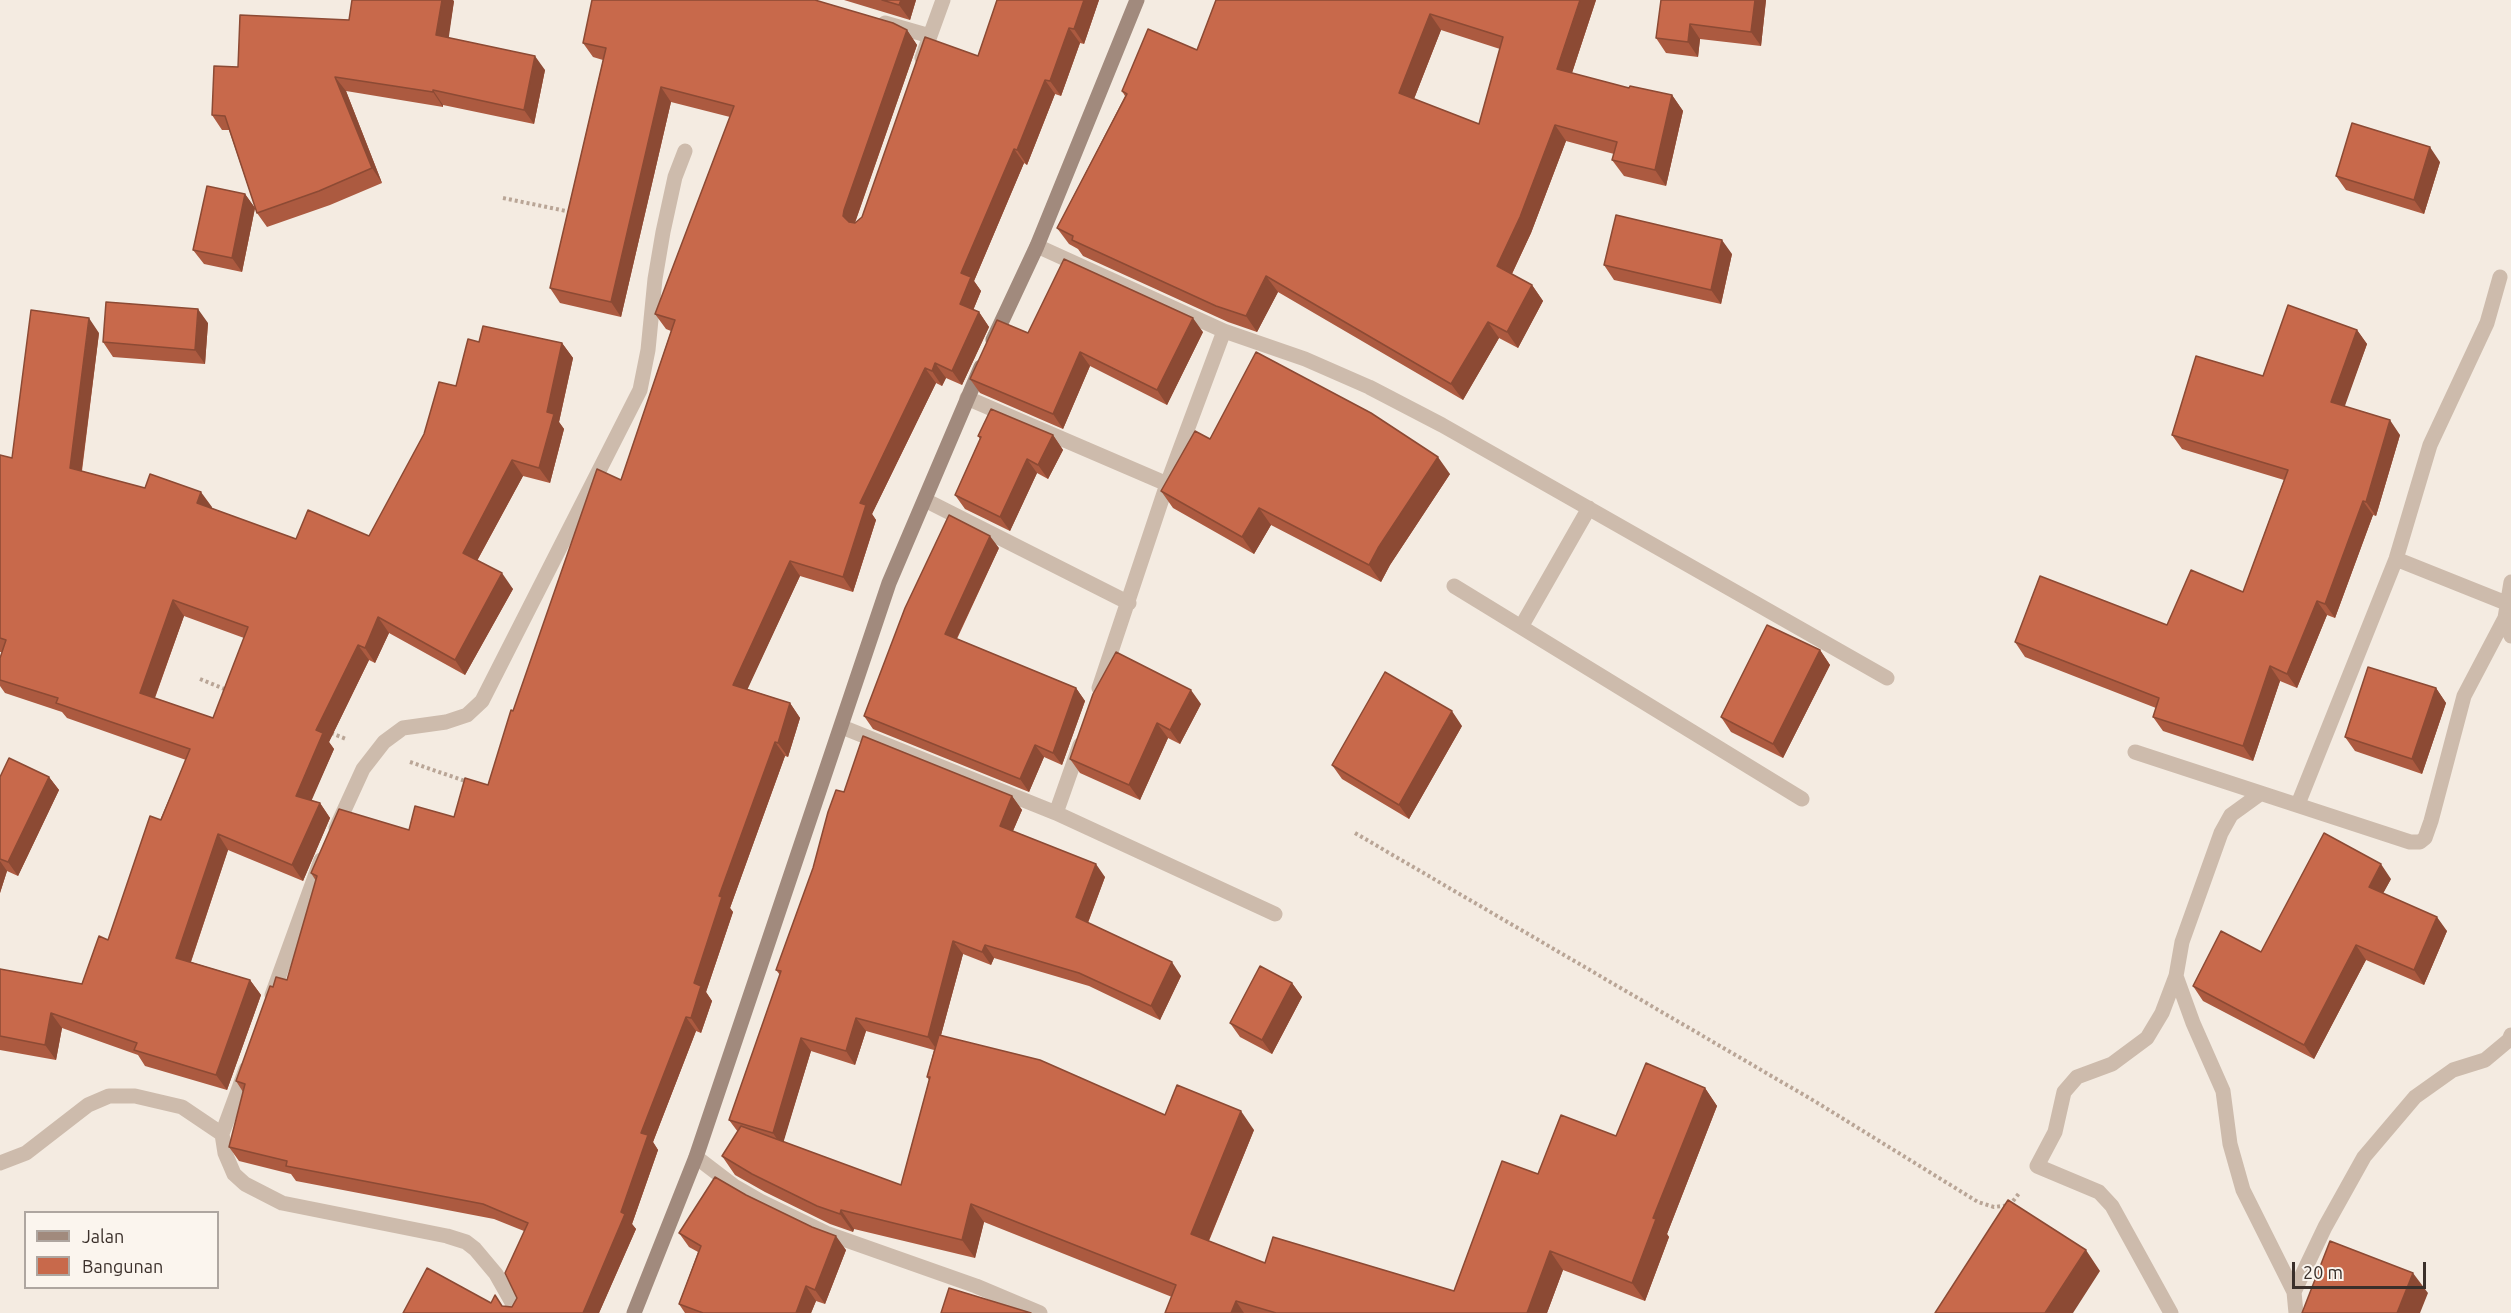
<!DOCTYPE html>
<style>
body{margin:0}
#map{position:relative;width:2511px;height:1313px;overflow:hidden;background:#f4ebe1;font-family:Ubuntu,sans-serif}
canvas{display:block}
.legend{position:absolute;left:24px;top:1211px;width:195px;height:78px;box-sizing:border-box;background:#fbf5ee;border:2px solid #aea6a0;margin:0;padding:8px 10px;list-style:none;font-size:18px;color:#3b302b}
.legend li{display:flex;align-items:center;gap:12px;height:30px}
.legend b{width:30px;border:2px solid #aea6a0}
.scale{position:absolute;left:2292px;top:1262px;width:134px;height:27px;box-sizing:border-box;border:3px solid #3b302b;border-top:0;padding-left:8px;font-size:18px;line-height:21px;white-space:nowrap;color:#3b302b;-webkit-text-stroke:4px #fbf5ee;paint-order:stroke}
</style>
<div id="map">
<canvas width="2511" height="1313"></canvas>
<ul class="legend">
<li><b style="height:8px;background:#a18a7d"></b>Jalan</li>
<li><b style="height:16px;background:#c8694b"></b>Bangunan</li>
</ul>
<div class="scale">20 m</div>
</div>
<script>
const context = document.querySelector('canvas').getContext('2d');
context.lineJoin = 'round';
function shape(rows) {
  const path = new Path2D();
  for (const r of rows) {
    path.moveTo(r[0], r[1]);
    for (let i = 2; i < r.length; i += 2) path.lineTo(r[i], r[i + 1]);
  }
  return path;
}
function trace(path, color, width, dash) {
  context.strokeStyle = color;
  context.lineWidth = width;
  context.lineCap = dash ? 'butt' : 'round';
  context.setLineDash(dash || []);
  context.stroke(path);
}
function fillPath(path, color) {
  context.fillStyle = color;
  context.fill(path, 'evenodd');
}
const path = shape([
 [503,198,571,212],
 [200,679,227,690],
 [331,733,346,739],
 [410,762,468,782],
 [1355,833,1816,1102,1978,1202,1994,1207,2010,1205,2020,1192]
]);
const street = shape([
 [885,23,930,36],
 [922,58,943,0],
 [1037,246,1224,331,1305,359,1369,387,1442,425,1887,678],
 [967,398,1167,484],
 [925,500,1129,603],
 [2396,559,2506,603],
 [2511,582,2505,618,2511,636],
 [1454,586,1802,799],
 [1521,627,1589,508],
 [1099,688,1167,484,1224,331],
 [842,727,1056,813,1275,914],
 [2135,752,2410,842,2420,842,2425,838,2431,821,2464,696,2505,618],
 [2260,794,2231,815,2221,833,2182,942,2176,976,2193,1023,2223,1091,2230,1144,2243,1190,2294,1292,2296,1313],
 [2298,804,2396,559,2430,445,2487,323,2500,277],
 [1056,813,1080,745],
 [336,828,363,769,384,742,403,728,446,722,467,715,482,701,640,390,648,350,655,279,663,232,675,177,685,151],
 [272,995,321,860],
 [246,1069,222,1134,225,1153,234,1174,245,1184,282,1203,447,1236,466,1242,475,1249,496,1274,518,1313],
 [696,1157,734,1186,760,1201,826,1233,976,1286,1040,1313],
 [0,1163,26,1153,88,1105,109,1096,135,1096,182,1107,222,1134],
 [2294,1292,2325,1227,2364,1157,2415,1097,2453,1070,2485,1060,2509,1040,2511,1035],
 [2171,1313,2112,1206,2099,1192,2037,1166,2055,1132,2064,1092,2077,1077,2112,1064,2147,1038,2162,1013,2176,976]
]);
const secondary = shape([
 [993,340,1037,246,1137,0],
 [634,1313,696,1157,889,583,981,367]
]);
const wall = shape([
 [844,0,916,0,910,20],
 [997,0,1099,0,1084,44,1080,43,1061,96,1055,94,1027,165,1024,163,974,281,981,291,973,310,979,312,989,327,962,385,946,378,942,386,936,383,872,514,876,520,853,592,800,576,747,689,790,703,800,718,788,757,785,756,730,908,733,912,706,992,712,1001,701,1033,696,1031,653,1142,658,1150,632,1224,636,1229,599,1313,403,1313,491,1303,503,1306,512,1307,517,1298,524,1231,494,1219,296,1181,291,1174,239,1161,229,1147,243,1092,236,1081,273,987,287,980,316,881,311,873,409,830,454,817,488,785,513,711,621,480,671,331,666,329,655,314,730,117,671,102,621,317,560,303,550,288,603,60,593,57,583,43,907,30,917,45,855,223,862,217,978,56],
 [1216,0,1596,0,1572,73,1629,88,1672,95,1683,111,1666,186,1624,176,1612,160,1614,154,1566,141,1531,233,1512,274,1532,285,1543,301,1518,348,1499,338,1463,400,1278,292,1257,332,1228,322,1083,256,1078,249,1069,244,1057,228,1125,96,1122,91,1197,50],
 [1441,30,1500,49,1479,124,1414,99],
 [1661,0,1766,0,1761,46,1700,39,1698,57,1666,53,1656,38],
 [454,1,448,38,545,70,534,124,443,105,443,107,346,91,382,183,330,205,267,227,257,213,229,130,222,130,212,115,238,67,349,20],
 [2440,162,2424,214,2346,190,2336,176],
 [245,194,255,208,242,272,204,264,193,250],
 [1732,254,1721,304,1614,280,1604,265],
 [208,323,205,364,113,357,103,342],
 [2357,330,2367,344,2344,406,2400,435,2376,516,2373,515,2335,618,2327,615,2297,688,2280,681,2253,761,2163,731,2153,717,2156,708,2025,657,2015,642,2167,625,2243,592,2284,480,2182,449,2172,435,2263,376],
 [1203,332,1167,405,1090,366,1063,429,980,393,970,379,1028,333],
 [99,333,82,471,212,507,212,509,296,539,369,536,456,386,479,342,562,343,573,358,559,422,564,429,550,483,523,476,477,561,513,589,465,675,389,633,375,663,369,660,329,742,334,749,311,800,320,803,330,818,303,881,228,850,191,962,250,980,261,995,227,1090,145,1066,138,1055,62,1028,56,1060,0,1050,0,969,82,984,108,940,186,760,67,718,62,712,5,693,0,686,0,658,2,652,0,652,0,455,12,458],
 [184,616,244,638,213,718,155,698],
 [1053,435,1063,450,1048,479,1037,473,1010,531,965,509,955,495,980,439,978,436],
 [1210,439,1450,474,1390,565,1381,582,1271,525,1254,554,1173,508,1161,491],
 [999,548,957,639,1076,688,1085,701,1062,765,1044,757,1029,792,873,729,864,716],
 [1820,650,1830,665,1783,758,1731,732,1721,717],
 [2436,688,2446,703,2422,774,2355,751,2345,737],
 [1201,704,1180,744,1168,738,1140,800,1080,773,1070,759],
 [1462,726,1409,819,1342,779,1332,765],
 [0,777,49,777,59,790,18,876,7,871,0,893],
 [844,792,1012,796,1022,810,1013,831,1105,877,1088,923,1181,976,1160,1020,1089,986,994,958,991,965,963,954,941,1035,1165,1115,1254,1130,1209,1241,1265,1263,1454,1291,1538,1174,1616,1136,1705,1088,1717,1106,1667,1234,1669,1237,1645,1301,1563,1270,1547,1313,1165,1313,1172,1297,984,1222,975,1258,854,1229,853,1232,830,1224,765,1192,735,1175,722,1156,738,1132,729,1120,780,975,776,970],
 [866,1031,934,1050,927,1077,929,1080,901,1185,783,1142,811,1051,855,1065],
 [2391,879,2383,893,2447,931,2424,985,2366,960,2314,1059,2203,1001,2193,986,2261,952],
 [1292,983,1302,997,1272,1054,1240,1037,1230,1023],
 [746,1195,846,1250,825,1304,816,1301,811,1313,685,1313,679,1304,698,1252,689,1247,679,1233]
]);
const shadedWall = shape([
 [442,0,453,0,454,1,447,50,436,35],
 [901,0,916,0,910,20,899,5],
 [1084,0,1099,0,1084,44,1074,29],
 [1580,0,1596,0,1568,85,1557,69],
 [1755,0,1766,0,1761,46,1751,32],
 [1430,14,1441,30,1410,109,1399,93],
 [1690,24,1700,39,1698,57,1688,42],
 [1069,28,1080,43,1061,96,1050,81],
 [907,30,917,45,854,225,854,230,843,216,844,210],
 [535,56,545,70,534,124,524,110],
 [335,77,346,91,382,183,372,168],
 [1045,80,1055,94,1027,165,1017,150],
 [661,87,671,102,621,317,611,302],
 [433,90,443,105,443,107,433,92],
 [1672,95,1683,111,1666,186,1655,170],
 [1555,125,1566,141,1531,233,1508,282,1497,266],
 [2430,147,2440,162,2424,214,2414,200],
 [1014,149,1024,163,974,281,981,291,970,318,960,304,961,273],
 [245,194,255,208,242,272,232,258],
 [1722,240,1732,254,1721,304,1711,290],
 [1266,276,1278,292,1257,332,1246,316],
 [1532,285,1543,301,1518,348,1507,332],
 [198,309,208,323,205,364,195,350],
 [979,312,989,327,962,385,952,371],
 [89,318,99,333,80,483,70,468],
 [1193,318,1203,332,1167,405,1157,390],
 [1488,322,1499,338,1463,400,1451,384],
 [2357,330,2367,344,2341,417,2331,402],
 [562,343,573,358,559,422,564,429,550,483,539,468,547,412],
 [1080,352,1090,366,1063,429,1053,414],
 [935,363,946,378,942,386,932,371],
 [925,368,936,383,872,514,876,520,853,592,843,577,860,503],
 [2390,420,2400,435,2376,516,2366,502],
 [1053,435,1063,450,1048,479,1038,465],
 [1438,457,1450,474,1390,565,1381,582,1369,565,1378,548],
 [1027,459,1037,473,1010,531,1000,517],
 [512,460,523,476,473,568,463,553],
 [201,492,212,507,208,519,197,503],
 [2363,501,2373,515,2335,618,2325,604],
 [1259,508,1271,525,1254,554,1242,537],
 [990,536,999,548,953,646,945,634],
 [790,561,800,576,743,699,733,685],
 [502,573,513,589,465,675,455,660],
 [173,600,184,616,151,708,140,693],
 [2317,601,2327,615,2297,688,2287,674],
 [378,617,389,633,375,663,365,648],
 [358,645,369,660,329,742,334,749,307,811,296,796,316,730],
 [1820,650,1830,665,1783,758,1773,744],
 [2270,666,2280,681,2253,761,2243,746],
 [1076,688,1085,701,1062,765,1053,753],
 [2436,688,2446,703,2422,774,2412,759],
 [1191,690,1201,704,1180,744,1170,730],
 [790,703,800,718,788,757,778,743],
 [1452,711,1462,726,1409,819,1399,805],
 [1157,723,1168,738,1140,800,1129,785],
 [775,742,785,756,730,908,733,912,706,992,712,1001,701,1033,691,1018,694,983,719,896],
 [1035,745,1044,757,1029,792,1020,779],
 [49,777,59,790,18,876,8,862],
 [1012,796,1022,810,1009,840,1000,826],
 [320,803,330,818,303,881,292,865],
 [218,834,228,850,187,973,176,958],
 [0,861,7,871,0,893],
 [1096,864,1105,877,1085,930,1076,917],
 [2381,864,2391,879,2379,901,2369,887],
 [2437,917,2447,931,2424,985,2414,970],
 [953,941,963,954,937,1050,928,1037],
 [985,945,994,958,991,965,982,952],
 [2356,945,2366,960,2314,1059,2304,1045],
 [1172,962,1181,976,1160,1020,1151,1006],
 [250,980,261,995,227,1090,216,1075],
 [1292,983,1302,997,1272,1054,1262,1040],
 [51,1013,62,1028,56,1060,45,1045],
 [686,1017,696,1031,653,1142,658,1150,632,1224,636,1229,599,1313,583,1313,621,1212,641,1133],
 [856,1018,866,1031,855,1065,846,1051],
 [801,1038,811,1051,782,1147,773,1133],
 [1705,1088,1717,1106,1667,1234,1669,1237,1645,1301,1632,1283,1653,1218],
 [1241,1111,1254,1130,1204,1252,1191,1234],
 [971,1204,984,1222,975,1258,962,1240],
 [841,1210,854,1229,853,1232,840,1214],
 [836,1236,846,1250,825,1304,815,1290],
 [2086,1250,2100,1271,2073,1313,2045,1313],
 [1550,1251,1563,1270,1547,1313,1527,1313],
 [2413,1273,2428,1293,2420,1313,2397,1313],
 [806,1286,816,1301,811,1313,796,1313],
 [1236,1301,1244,1313,1231,1313]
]);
const building = shape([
 [352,0,442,0,436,35,535,56,524,110,433,90,433,92,335,77,372,168,319,191,257,213,225,116,212,115,214,66,238,67,240,15,349,20,352,0],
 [592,0,815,0,893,23,907,30,844,210,843,216,849,222,855,223,862,217,925,37,978,56,997,0,1084,0,1074,29,1069,28,1050,81,1045,80,1017,150,1014,149,961,273,971,277,960,304,979,312,952,371,935,363,932,371,925,368,860,503,866,505,843,577,790,561,733,685,790,703,778,743,775,742,719,896,722,897,694,983,701,986,691,1018,686,1017,641,1133,648,1135,621,1212,625,1214,583,1313,403,1313,427,1268,491,1303,495,1295,502,1306,512,1307,517,1298,505,1273,528,1223,483,1204,286,1166,287,1161,229,1147,245,1084,236,1081,270,986,273,987,276,977,287,980,317,876,311,873,339,809,409,830,415,806,454,817,465,778,488,785,511,710,513,711,597,469,621,480,675,320,655,314,734,106,661,87,611,302,550,288,606,48,583,43,592,0],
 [882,0,901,0,899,5,882,0],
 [1216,0,1580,0,1557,69,1629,88,1630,86,1672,95,1655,170,1612,160,1617,142,1555,125,1520,217,1497,266,1532,285,1507,332,1488,322,1451,384,1266,276,1246,316,1216,306,1072,240,1073,236,1057,228,1127,94,1122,91,1148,29,1197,50,1216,0],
 [1430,14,1503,37,1479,124,1399,93,1430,14],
 [1661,0,1755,0,1751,32,1690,24,1688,42,1656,38,1661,0],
 [2352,123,2430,147,2414,200,2336,176,2352,123],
 [207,186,245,194,232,258,193,250,207,186],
 [1616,215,1722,240,1711,290,1604,265,1616,215],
 [1064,259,1193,318,1157,390,1080,352,1053,414,970,379,997,320,1028,333,1064,259],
 [106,302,198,309,195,350,103,342,106,302],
 [2288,305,2357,330,2331,402,2390,420,2366,502,2363,501,2325,604,2317,601,2287,674,2270,666,2243,746,2153,717,2159,698,2015,642,2040,576,2167,625,2191,570,2243,592,2288,470,2172,435,2196,356,2263,376,2288,305],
 [31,310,89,318,70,468,145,488,150,474,201,492,197,503,296,539,308,510,369,536,424,434,439,382,456,386,468,339,479,342,483,326,562,343,547,412,554,414,539,468,512,460,463,553,502,573,455,660,378,617,365,648,358,645,316,730,323,733,296,796,320,803,292,865,218,834,176,958,250,980,216,1075,134,1050,137,1043,51,1013,45,1045,0,1036,0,969,82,984,99,936,108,940,150,816,161,820,190,749,56,703,58,698,0,680,0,658,6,640,0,638,0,455,12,458,31,310],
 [173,600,248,627,213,718,140,693,173,600],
 [1256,352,1371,413,1438,457,1378,548,1369,565,1259,508,1242,537,1161,491,1195,431,1210,439,1256,352],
 [991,409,1053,435,1038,465,1027,459,1000,517,955,495,981,437,978,436,991,409],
 [949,515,990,536,945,634,1076,688,1053,753,1035,745,1020,779,864,716,905,608,949,515],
 [1767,625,1820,650,1773,744,1721,717,1767,625],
 [1116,652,1191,690,1170,730,1157,723,1129,785,1070,759,1093,694,1116,652],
 [2368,667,2436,688,2412,759,2345,737,2368,667],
 [1385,672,1452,711,1399,805,1332,765,1385,672],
 [863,736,1012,796,1000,826,1096,864,1076,917,1172,962,1151,1006,1079,973,985,945,982,952,953,941,928,1037,856,1018,846,1051,801,1038,773,1133,729,1120,781,971,776,970,813,868,828,812,836,790,844,792,863,736],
 [9,758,49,777,8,862,0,859,0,777,9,758],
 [2324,833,2381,864,2369,887,2437,917,2414,970,2356,945,2304,1045,2193,986,2221,931,2261,952,2324,833],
 [1260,966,1292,983,1262,1040,1230,1023,1260,966],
 [939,1035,1040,1060,1165,1115,1177,1085,1241,1111,1191,1234,1265,1263,1273,1237,1454,1291,1502,1161,1538,1174,1561,1115,1616,1136,1646,1063,1705,1088,1653,1218,1656,1219,1632,1283,1550,1251,1527,1313,1276,1313,1236,1301,1231,1313,1165,1313,1176,1285,971,1204,962,1240,841,1210,840,1214,817,1206,752,1174,722,1156,741,1126,901,1185,930,1077,927,1077,939,1035],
 [715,1177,746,1195,812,1227,836,1236,815,1290,806,1286,796,1313,703,1313,679,1304,701,1246,679,1233,715,1177],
 [2008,1200,2086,1250,2045,1313,1935,1313,2008,1200],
 [2330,1241,2413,1273,2397,1313,2302,1313,2330,1241],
 [949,1288,1031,1313,941,1313,949,1288]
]);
trace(path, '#b9a596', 4, [3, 3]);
trace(street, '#cdbbac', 15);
trace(secondary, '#a18a7d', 15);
fillPath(wall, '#ac5a40');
fillPath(shadedWall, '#8c4a34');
fillPath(building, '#c8694b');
trace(building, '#8c4a34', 1.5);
</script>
